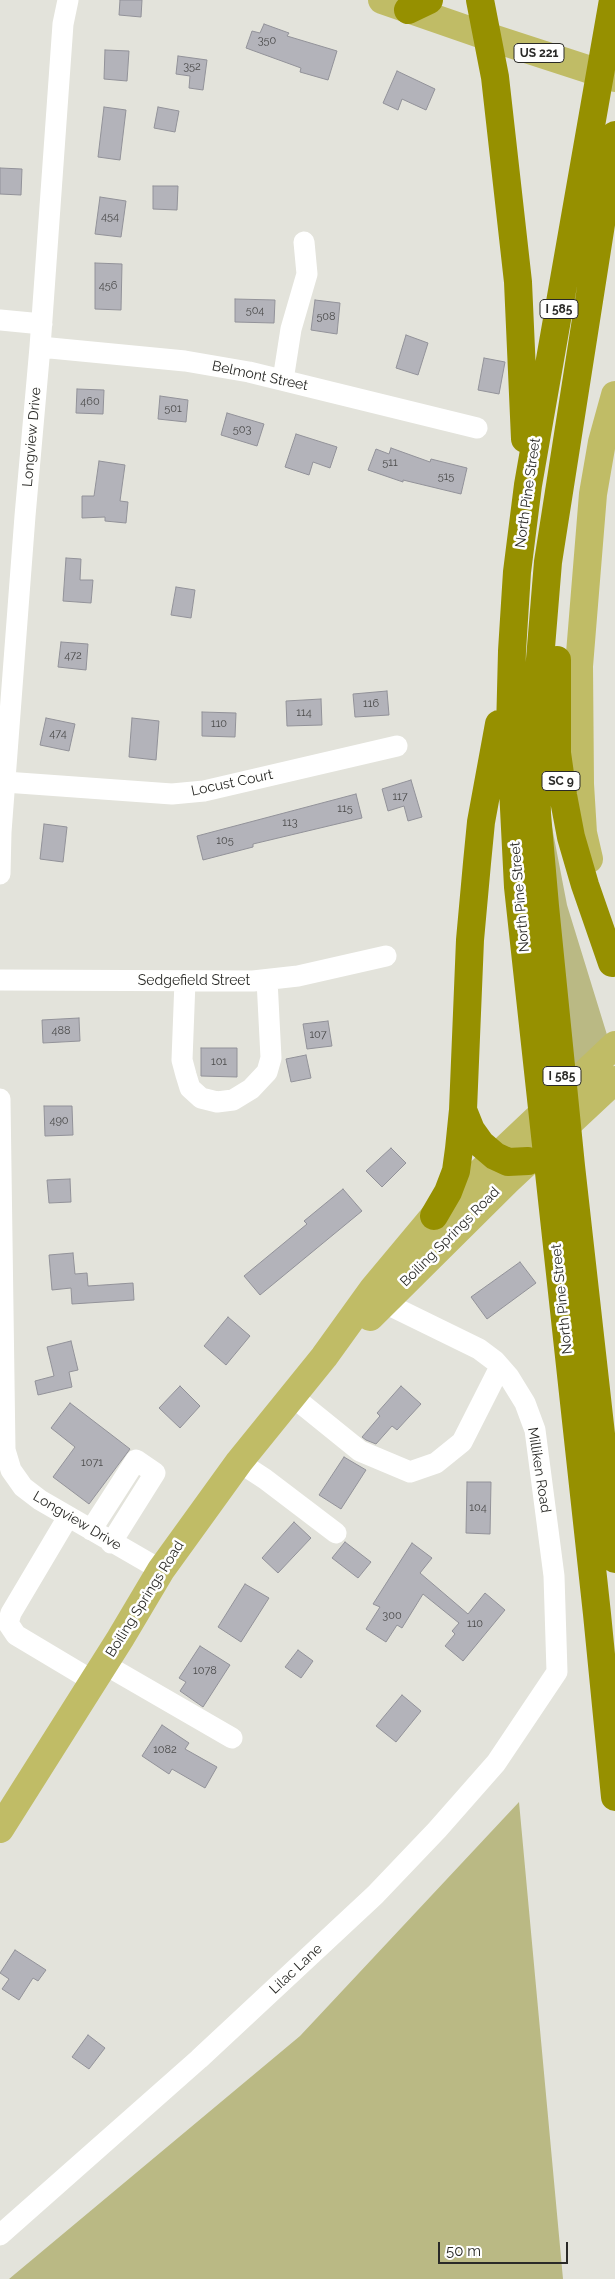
<!DOCTYPE html>
<style>
body{margin:0}
#map{position:relative;width:615px;height:2279px;overflow:hidden;background:#e3e3db;font-family:Raleway,sans-serif}
canvas{display:block}
.scale{position:absolute;left:438px;top:2242px;width:130px;height:22px;box-sizing:border-box;border:2px solid #2a2a27;border-top:0;padding-left:6px;font-size:15px;line-height:18px;white-space:nowrap;color:#2a2a27;-webkit-text-stroke:4px #fffffe;paint-order:stroke}
</style>
<div id="map">
<canvas width="615" height="2279"></canvas>
<div class="scale">50 m</div>
</div>
<script>
const context = document.querySelector('canvas').getContext('2d');
context.lineJoin = 'round';
function fillPath(path, color) {
  context.fillStyle = color;
  context.fill(path, 'evenodd');
}
function shape(rows) {
  const path = new Path2D();
  for (const r of rows) {
    path.moveTo(r[0], r[1]);
    for (let i = 2; i < r.length; i += 2) path.lineTo(r[i], r[i + 1]);
  }
  return path;
}
function trace(path, color, width, dash) {
  context.strokeStyle = color;
  context.lineWidth = width;
  context.lineCap = dash ? 'butt' : 'round';
  context.setLineDash(dash || []);
  context.stroke(path);
}
function write(font, color, halo, rows, align = 'center') {
  context.font = font + ' Raleway,sans-serif';
  context.lineWidth = 5;
  context.setLineDash([]);
  context.textBaseline = 'middle';
  context.strokeStyle = halo;
  context.fillStyle = color;
  for (const [text, x, y, turn = 0] of rows) {
    context.save();
    context.translate(x, y);
    context.rotate((+turn || 0) * Math.PI / 180);
    context.textAlign = isNaN(turn) ? turn : align;
    if (halo) context.strokeText(text, 0, 0);
    context.fillText(text, 0, 0);
    context.restore();
  }
}
const green = shape([
 [541,770,567,905,608,1038,566,1079],
 [519,1802,563,2279,9,2279,300,2036]
]);
const building = shape([
 [120,0,142,0,141,17,119,15,120,0],
 [264,24,289,33,287,36,337,51,328,80,300,72,301,68,246,48,252,31,260,33,264,24],
 [105,50,129,51,127,81,104,79,105,50],
 [178,56,207,60,203,90,189,88,190,76,176,74,178,56],
 [397,71,435,89,426,110,402,99,398,110,383,103,397,71],
 [104,107,126,110,120,160,98,157,104,107],
 [158,107,179,111,175,132,154,128,158,107],
 [0,168,22,169,21,195,0,194,0,168],
 [153,186,178,186,177,210,153,209,153,186],
 [100,197,126,201,121,237,95,234,100,197],
 [95,263,122,264,121,310,95,309,95,263],
 [235,299,275,300,274,323,235,322,235,299],
 [315,300,340,303,337,334,311,330,315,300],
 [406,335,428,343,418,375,396,368,406,335],
 [484,358,505,362,499,394,478,390,484,358],
 [77,389,104,390,103,414,76,413,77,389],
 [160,396,188,400,186,422,158,419,160,396],
 [227,413,264,424,257,446,221,435,227,413],
 [296,434,337,447,330,468,313,462,309,475,285,467,296,434],
 [391,448,430,462,431,459,467,468,461,494,403,480,403,482,368,470,376,449,389,454,391,448],
 [99,461,125,465,120,501,128,502,126,523,105,521,105,517,82,518,82,496,94,496,99,461],
 [66,558,81,559,80,580,93,580,91,603,63,601,66,558],
 [176,587,195,590,191,618,171,615,176,587],
 [61,642,88,644,86,670,58,667,61,642],
 [387,691,389,715,355,717,353,694,387,691],
 [321,699,322,725,287,726,286,701,321,699],
 [202,712,236,713,235,737,202,736,202,712],
 [46,718,75,724,69,751,40,745,46,718],
 [132,718,159,721,156,760,129,757,132,718],
 [411,780,422,817,408,821,404,806,388,811,382,789,411,780],
 [356,794,362,818,253,844,253,847,203,860,197,836,356,794],
 [44,824,67,827,63,862,40,859,44,824],
 [79,1018,80,1041,43,1043,42,1020,79,1018],
 [328,1021,332,1046,307,1049,303,1024,328,1021],
 [201,1048,237,1048,237,1077,201,1076,201,1048],
 [306,1055,311,1078,291,1082,286,1059,306,1055],
 [44,1106,72,1106,73,1135,45,1136,44,1106],
 [391,1148,406,1163,382,1187,366,1171,391,1148],
 [70,1179,71,1202,49,1203,47,1180,70,1179],
 [343,1189,362,1211,260,1295,244,1276,307,1224,304,1221,343,1189],
 [73,1253,75,1274,87,1273,88,1286,133,1283,134,1300,72,1304,71,1288,52,1290,49,1255,73,1253],
 [520,1262,536,1283,487,1319,471,1297,520,1262],
 [228,1317,250,1336,226,1365,204,1346,228,1317],
 [71,1341,78,1370,69,1372,72,1387,38,1395,35,1381,54,1376,47,1347,71,1341],
 [180,1386,200,1406,180,1428,159,1408,180,1386],
 [401,1386,421,1404,397,1430,392,1426,376,1444,366,1440,362,1437,380,1416,377,1413,401,1386],
 [70,1403,130,1449,89,1504,53,1477,75,1447,51,1428,70,1403],
 [344,1457,366,1470,341,1509,319,1495,344,1457],
 [467,1482,491,1482,490,1534,466,1533,467,1482],
 [294,1522,311,1538,278,1573,262,1558,294,1522],
 [345,1542,371,1562,358,1578,332,1558,345,1542],
 [412,1543,432,1558,420,1573,468,1614,485,1593,505,1610,463,1661,445,1646,455,1634,452,1631,459,1623,423,1594,402,1628,397,1625,386,1642,366,1629,380,1607,373,1604,412,1543],
 [245,1584,269,1598,241,1642,218,1627,245,1584],
 [200,1646,230,1665,203,1707,180,1691,186,1682,179,1678,200,1646],
 [298,1650,313,1661,301,1678,285,1667,298,1650],
 [402,1695,421,1711,396,1742,376,1726,402,1695],
 [162,1725,189,1743,185,1749,217,1767,205,1788,172,1769,169,1774,142,1756,162,1725],
 [15,1950,46,1970,38,1981,33,1978,19,2000,2,1989,9,1979,0,1973,15,1950],
 [88,2035,105,2048,89,2069,72,2057,88,2035]
]);
const minor = shape([
 [0,320,42,324],
 [40,347,185,361,249,372,477,428],
 [283,380,291,329,307,274,304,242],
 [5,782,172,794,204,791,397,746],
 [0,874,1,832,25,516,40,347,63,24,68,0],
 [0,980,253,981,298,976,386,956],
 [185,981,182,1060,186,1075,190,1088,201,1098,217,1102,233,1100,251,1089,267,1072,271,1058,267,980],
 [0,1099,5,1450,11,1470,23,1487,40,1500,161,1570],
 [292,1396,360,1451,410,1472,436,1463,462,1442,500,1367],
 [239,1462,265,1479,336,1533],
 [68,1517,11,1613,8,1623,16,1635,93,1681],
 [91,1530,136,1460,155,1473,111,1543],
 [104,1664,232,1738],
 [0,2235,199,2059,375,1895,437,1830,496,1763,557,1672,554,1576,535,1430,525,1403,509,1377,495,1361,479,1349,385,1303,374,1291]
]);
const major = shape([
 [382,0,486,36,615,78],
 [589,859,583,833,580,784,579,666,593,494,602,442,615,395],
 [370,1317,507,1181,615,1080],
 [0,1829,120,1639,161,1570,239,1462,324,1357,373,1289,434,1216,615,1045]
]);
const highway = shape([
 [480,0,495,77,518,282,525,439],
 [613,0,528,485,517,572,512,651,510,730,518,887,597,1614,615,1797],
 [408,10,429,0],
 [615,135,548,562,535,720,537,814,545,906,571,1166,615,1559],
 [557,660,557,753,563,795,571,837,585,885,612,963],
 [463,1110,471,1130,481,1144,495,1156,508,1162,528,1161],
 [434,1216,448,1192,456,1171,459,1149,463,1110,470,940,477,863,481,822,499,724]
]);
const numberNames = [
 ["350",267,41],
 ["352",192,67],
 ["454",110,217],
 ["456",108,286],
 ["504",255,311],
 ["508",326,317],
 ["460",90,402],
 ["501",173,409],
 ["503",242,430],
 ["511",390,463],
 ["515",446,477],
 ["472",73,656],
 ["116",371,704],
 ["114",304,713],
 ["110",219,724],
 ["474",58,734],
 ["117",400,797],
 ["115",345,809],
 ["113",290,823],
 ["105",225,841],
 ["488",61,1031],
 ["107",318,1035],
 ["101",219,1062],
 ["490",59,1121],
 ["1071",92,1463],
 ["104",478,1508],
 ["300",392,1616],
 ["110",475,1624],
 ["1078",205,1671],
 ["1082",165,1750]
];
const shields = [
 [539,53,50],
 [559,309,38],
 [561,781,38],
 [562,1076,38]
];
const shieldNames = [
 ["US 221",539,53],
 ["I 585",559,309],
 ["SC 9",561,781],
 ["I 585",562,1076]
];
const streetNames = [
 ["Belmont Street",260,376,12],
 ["Longview Drive",32,437,-85],
 ["North Pine Street",528,493,-82],
 ["Locust Court",232,783,-12],
 ["North Pine Street",520,897,-95],
 ["Sedgefield Street",194,981],
 ["Boiling Springs Road",450,1237,-45],
 ["North Pine Street",562,1299,-96],
 ["Milliken Road",539,1470,81],
 ["Longview Drive",77,1521,31],
 ["Boiling Springs Road",145,1599,-58],
 ["Lilac Lane",296,1969,-43]
];
fillPath(green, '#bab984');
fillPath(building, '#b3b3ba');
trace(building, '#929299', 1);
trace(minor, '#fff', 21);
trace(major, '#c0bc66', 28);
trace(highway, '#969000', 28);
write('11px', '#4c4c4c', null, numberNames);
for (const [x, y, w] of shields) {
  const box = new Path2D();
  box.roundRect(x - w / 2, y - 9.5, w, 19, 4);
  context.fillStyle = '#fffffe';
  context.fill(box);
  trace(box, '#2a2a27', 1);
}
write('bold 12px', '#2a2a27', null, shieldNames);
write('14px', '#2a2a27', '#fffffe', streetNames);
</script>
